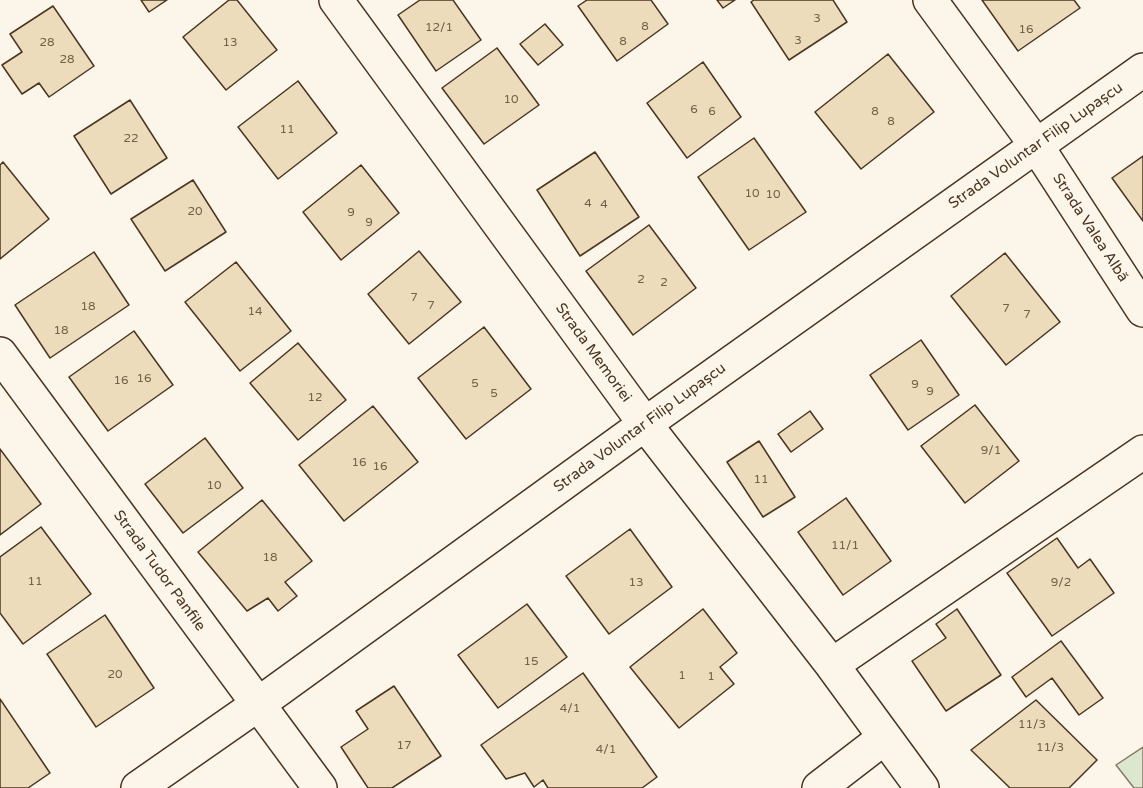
<!DOCTYPE html>
<meta charset="utf-8">
<style>
body{margin:0}
canvas{display:block;background:#fbf6e9}
</style>
<canvas width="1143" height="788"></canvas>
<script>
const context = document.querySelector('canvas').getContext('2d');
context.lineJoin = 'round';
function fillPath(path, color) {
  context.fillStyle = color;
  context.fill(path, 'evenodd');
}
function shape(rows) {
  const path = new Path2D();
  for (const r of rows) {
    path.moveTo(r[0], r[1]);
    for (let i = 2; i < r.length; i += 2) path.lineTo(r[i], r[i + 1]);
  }
  return path;
}
function trace(path, color, width, dash) {
  context.strokeStyle = color;
  context.lineWidth = width;
  context.lineCap = dash ? 'butt' : 'round';
  context.setLineDash(dash || []);
  context.stroke(path);
}
function write(font, color, halo, rows, align = 'center') {
  context.font = font + ' "Varela Round",sans-serif';
  context.lineWidth = 4.5;
  context.setLineDash([]);
  context.textBaseline = 'middle';
  context.strokeStyle = halo;
  context.fillStyle = color;
  for (const [text, x, y, turn = 0] of rows) {
    context.save();
    context.translate(x, y);
    context.rotate((+turn || 0) * Math.PI / 180);
    context.textAlign = isNaN(turn) ? turn : align;
    if (halo) context.strokeText(text, 0, 0);
    context.fillText(text, 0, 0);
    context.restore();
  }
}
const green = shape([
 [1143,747,1143,788,1134,788,1116,765,1143,747]
]);
const building = shape([
 [141,0,167,0,149,12,141,0],
 [229,0,237,0,277,50,226,90,183,37,229,0],
 [420,0,453,0,481,40,436,71,398,15,420,0],
 [587,0,651,0,668,24,617,61,578,6,587,0],
 [717,0,735,0,723,8,717,0],
 [754,0,833,0,847,22,789,60,751,2,754,0],
 [982,0,1074,0,1080,8,1018,51,982,0],
 [53,6,94,66,49,97,39,83,22,94,2,65,22,52,10,34,53,6],
 [545,24,563,45,538,65,520,44,545,24],
 [497,48,539,105,484,144,442,88,497,48],
 [888,54,934,112,861,169,815,112,888,54],
 [703,62,741,117,687,158,647,103,703,62],
 [298,81,337,133,278,179,238,127,298,81],
 [130,100,167,158,111,194,74,136,130,100],
 [754,138,806,212,749,250,698,177,754,138],
 [595,152,639,217,580,256,537,190,595,152],
 [1143,156,1143,221,1112,178,1143,156],
 [3,162,49,219,0,259,0,165,3,162],
 [361,165,399,213,341,260,303,212,361,165],
 [193,180,226,232,165,271,131,219,193,180],
 [649,225,696,288,633,335,586,271,649,225],
 [419,251,461,302,409,344,368,294,419,251],
 [94,252,129,305,50,358,15,305,94,252],
 [1005,253,1060,322,1006,365,951,296,1005,253],
 [236,262,291,331,240,371,185,302,236,262],
 [484,327,531,389,466,439,418,378,484,327],
 [134,331,173,385,108,431,69,377,134,331],
 [921,340,959,395,908,430,870,375,921,340],
 [298,343,346,400,298,440,250,383,298,343],
 [975,405,1019,461,965,503,921,446,975,405],
 [373,406,418,462,344,521,299,465,373,406],
 [810,411,823,429,791,452,778,434,810,411],
 [205,438,243,488,183,533,145,484,205,438],
 [759,441,795,497,763,517,727,462,759,441],
 [0,449,41,504,0,535,0,449],
 [846,498,891,561,843,595,798,532,846,498],
 [262,500,312,561,285,582,297,596,278,611,268,598,247,611,198,552,262,500],
 [41,527,91,594,23,644,0,613,0,557,41,527],
 [630,529,672,587,609,634,566,576,630,529],
 [1057,538,1078,568,1090,559,1114,593,1052,636,1007,573,1057,538],
 [527,604,567,657,498,708,458,655,527,604],
 [703,609,737,653,720,667,734,684,679,728,630,667,703,609],
 [957,609,1001,675,946,711,912,661,946,638,936,624,957,609],
 [105,615,154,688,96,727,47,654,105,615],
 [1061,641,1103,698,1079,715,1052,678,1026,697,1012,677,1061,641],
 [583,673,657,777,642,788,548,788,543,780,534,787,525,773,506,779,481,745,583,673],
 [394,686,441,756,392,788,368,788,341,747,368,729,356,711,394,686],
 [0,699,50,773,28,788,0,788,0,699],
 [1036,700,1097,760,1069,788,1010,788,971,750,1036,700]
]);
const minor = shape([
 [336,0,645,424,832,665,922,788],
 [930,0,1036,145,1143,310],
 [0,354,320,788],
 [832,665,1143,452],
 [138,788,257,705,645,424,1143,70],
 [819,788,884,738]
]);
const numberNames = [
 ["3",817,19],
 ["8",645,27],
 ["12/1",439,28],
 ["16",1026,30],
 ["3",798,41],
 ["8",623,42],
 ["28",47,43],
 ["13",230,43],
 ["28",67,60],
 ["10",511,100],
 ["6",694,110],
 ["6",712,112],
 ["8",875,112],
 ["8",891,122],
 ["11",287,130],
 ["22",131,139],
 ["10",752,194],
 ["10",773,195],
 ["4",588,204],
 ["4",604,205],
 ["20",195,212],
 ["9",351,213],
 ["9",369,223],
 ["2",641,280],
 ["2",664,283],
 ["7",414,298],
 ["7",431,306],
 ["18",88,307],
 ["7",1006,309],
 ["14",255,312],
 ["7",1027,315],
 ["18",61,331],
 ["16",144,379],
 ["16",121,381],
 ["5",475,384],
 ["9",915,385],
 ["9",930,392],
 ["5",494,394],
 ["12",315,398],
 ["9/1",991,451],
 ["16",359,463],
 ["16",380,467],
 ["11",761,480],
 ["10",214,486],
 ["11/1",845,546],
 ["18",270,558],
 ["11",35,582],
 ["13",636,583],
 ["9/2",1061,583],
 ["15",531,662],
 ["20",115,675],
 ["1",682,676],
 ["1",711,677],
 ["4/1",570,709],
 ["11/3",1032,725],
 ["17",404,746],
 ["11/3",1050,748],
 ["4/1",606,750]
];
const streetNames = [
 ["Strada Voluntar Filip Lupașcu",1036,146,-35],
 ["Strada Valea Albă",1090,228,57],
 ["Strada Memoriei",593,353,54],
 ["Strada Voluntar Filip Lupașcu",640,428,-36],
 ["Strada Tudor Panfile",159,571,54]
];
fillPath(green, '#dce7d0');
trace(green, '#887966', 1.5);
fillPath(building, '#ecdcbc');
trace(building, '#4a3520', 1.5);
trace(minor, '#4a3520', 36);
trace(minor, '#fbf6e9', 33);
write('12px', '#725f47', null, numberNames);
write('15px', '#4a3520', '#fbf6e9', streetNames);
</script>
